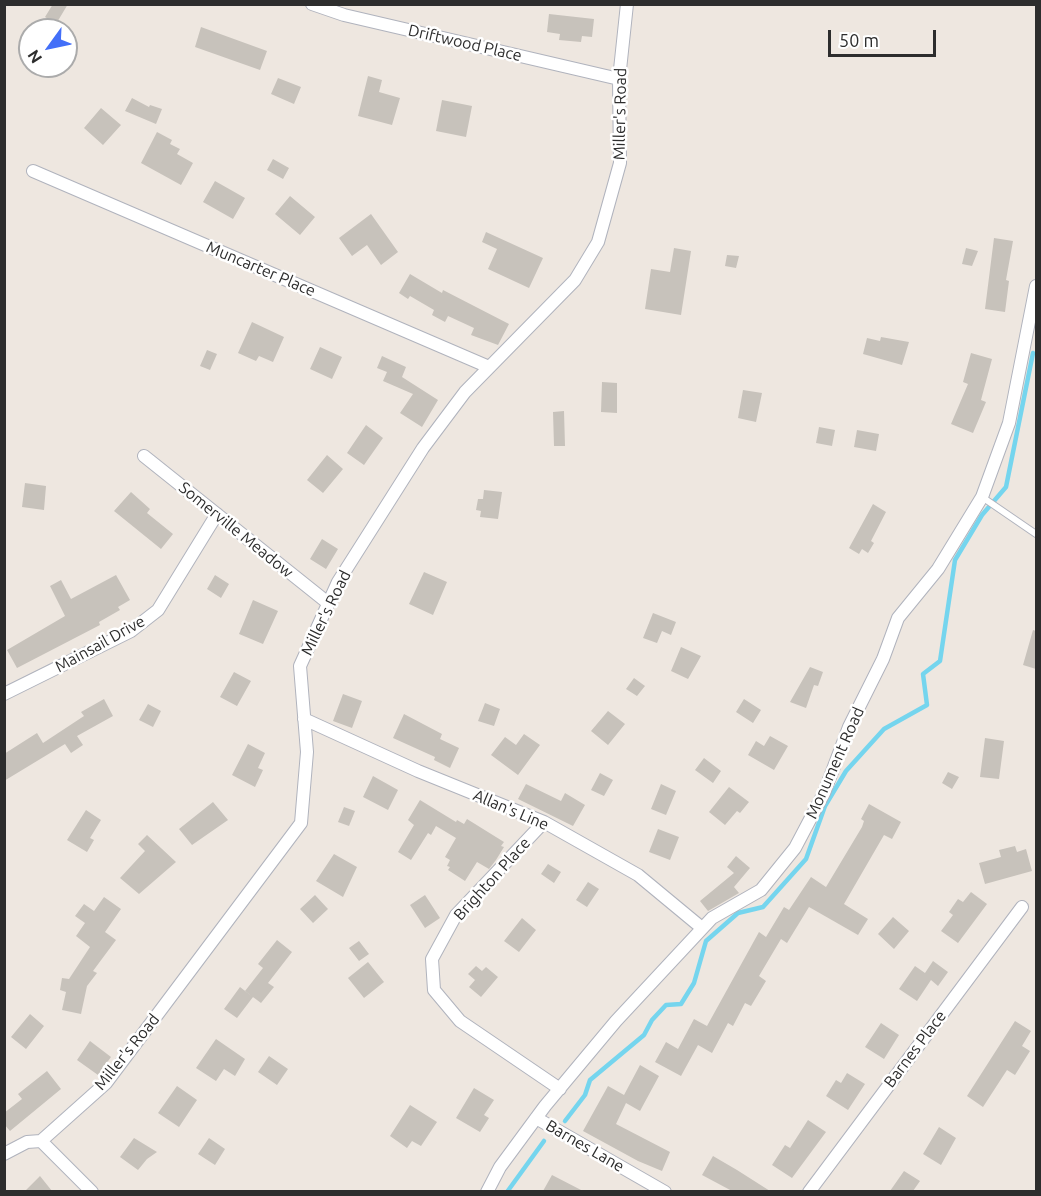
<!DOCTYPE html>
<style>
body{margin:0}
#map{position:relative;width:1041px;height:1196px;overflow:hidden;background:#eee7e0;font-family:Ubuntu,sans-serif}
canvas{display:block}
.frame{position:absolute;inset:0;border:6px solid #2d2d2d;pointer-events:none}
.north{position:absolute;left:18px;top:18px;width:60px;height:60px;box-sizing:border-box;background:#fff;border:2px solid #ababab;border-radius:50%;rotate:237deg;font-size:16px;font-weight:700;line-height:24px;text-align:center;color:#2d2d2d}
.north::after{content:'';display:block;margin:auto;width:21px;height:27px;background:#436ff8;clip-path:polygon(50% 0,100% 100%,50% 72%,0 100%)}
.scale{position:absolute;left:828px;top:30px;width:108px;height:27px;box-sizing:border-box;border:3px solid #2d2d2d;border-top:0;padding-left:8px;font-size:18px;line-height:21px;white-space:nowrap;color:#2d2d2d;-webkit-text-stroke:4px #fff;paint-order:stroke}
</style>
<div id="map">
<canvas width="1041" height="1196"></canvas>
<div class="frame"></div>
<div class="north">N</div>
<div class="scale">50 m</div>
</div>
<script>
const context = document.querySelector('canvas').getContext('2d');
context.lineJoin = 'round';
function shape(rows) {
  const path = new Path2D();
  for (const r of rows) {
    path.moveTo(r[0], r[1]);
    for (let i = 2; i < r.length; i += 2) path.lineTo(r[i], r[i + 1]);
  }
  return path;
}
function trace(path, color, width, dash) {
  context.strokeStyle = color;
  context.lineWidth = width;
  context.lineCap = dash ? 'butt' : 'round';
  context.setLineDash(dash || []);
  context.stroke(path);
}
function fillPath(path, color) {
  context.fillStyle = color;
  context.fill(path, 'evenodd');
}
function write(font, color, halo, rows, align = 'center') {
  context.font = font + ' Ubuntu,sans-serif';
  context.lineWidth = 5;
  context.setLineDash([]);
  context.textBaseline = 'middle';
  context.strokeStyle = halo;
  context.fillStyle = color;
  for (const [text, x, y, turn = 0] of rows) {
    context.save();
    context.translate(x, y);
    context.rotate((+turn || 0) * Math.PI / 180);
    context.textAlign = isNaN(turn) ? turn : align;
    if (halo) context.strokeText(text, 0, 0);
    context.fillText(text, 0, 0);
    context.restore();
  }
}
const stream = shape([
 [565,1121,585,1095,590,1080,644,1035,652,1020,666,1005,681,1004,694,983,706,941,738,913,763,907,806,859,825,806,846,771,884,729,927,705,923,674,940,661,955,560,982,515,1006,487,1033,353],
 [507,1192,544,1141]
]);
const building = shape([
 [53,4,68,4,56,24,45,17],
 [549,14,594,19,592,37,582,36,581,42,559,40,560,34,547,32],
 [201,27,267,51,260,70,195,47],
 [368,76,382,80,379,92,400,98,392,125,358,116],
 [278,78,301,87,294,104,271,94],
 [132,98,149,107,150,105,162,109,156,124,125,111],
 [442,100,472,106,466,137,436,131],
 [101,108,121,125,103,145,84,128],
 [157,132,172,140,170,144,180,149,177,154,193,163,181,185,141,163],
 [273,159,289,168,283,179,267,170],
 [215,181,245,198,233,219,203,202],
 [290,196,315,217,300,235,275,214],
 [371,214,398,252,381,265,367,245,352,256,339,238],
 [486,232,543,258,529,288,488,269,497,249,482,242],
 [994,238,1013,241,1006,280,1009,281,1005,312,985,309],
 [674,248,691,251,681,315,645,309,651,269,670,272],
 [966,248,978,251,972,266,962,264],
 [727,255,739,256,736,268,725,266],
 [410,274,442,293,443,290,509,324,498,345,471,335,474,328,448,316,445,322,432,315,434,310,410,296,408,299,399,293],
 [252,322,284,337,273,362,259,356,256,361,238,353],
 [881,337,909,342,902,365,863,354,867,338,880,341],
 [320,347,342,357,332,379,310,369],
 [207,350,217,354,210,370,200,366],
 [971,353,992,359,981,400,986,402,973,433,951,424,968,384,963,382],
 [382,356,406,367,402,377,438,400,422,427,400,413,413,394,383,381,387,372,377,368],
 [602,382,617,383,617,413,601,412],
 [743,390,762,393,756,422,738,418],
 [564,411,565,446,554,446,553,412],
 [366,425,383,438,364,465,347,453],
 [819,427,835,430,832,446,816,443],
 [857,430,879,434,876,451,854,447],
 [327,455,343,469,323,493,307,480],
 [25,483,46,486,44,510,22,507],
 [484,490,502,492,498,519,480,517,481,511,476,510,478,499,483,499],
 [131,492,150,509,147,513,173,534,161,549,114,511],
 [873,504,886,512,871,541,874,543,868,553,862,549,859,554,849,548],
 [322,539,338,549,326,569,310,559],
 [424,572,447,582,433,615,409,604],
 [116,575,130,600,118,607,120,610,99,622,100,625,17,668,7,650,65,616,50,586,61,580,71,599],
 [215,575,229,584,221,598,207,589],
 [253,600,278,611,263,644,239,634],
 [653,613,676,622,671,635,662,631,657,643,643,638],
 [1033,630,1036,631,1036,669,1023,665],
 [681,647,701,656,688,679,671,671],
 [810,667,823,672,818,686,814,685,806,708,790,702],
 [234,672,251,681,237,706,220,697],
 [634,678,645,686,637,696,626,689],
 [343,694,362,701,352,728,333,721],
 [104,699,113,716,77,736,83,745,71,753,65,744,4,781,4,754,37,733,43,743,84,716,81,712],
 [744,699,761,710,753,723,736,712],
 [485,703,500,709,494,726,478,721],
 [148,704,161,711,153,727,139,720],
 [608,711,625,724,608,745,591,731],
 [404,714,442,734,440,739,459,748,450,768,434,760,435,757,393,738],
 [524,734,540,745,518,775,491,755,505,737,516,745],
 [770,736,788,746,774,770,748,755,756,741,764,746],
 [985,738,1004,741,999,779,980,777],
 [248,744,265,753,258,768,263,770,255,787,232,775],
 [704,758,721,771,713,783,695,770],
 [948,772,959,777,952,789,942,783],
 [600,773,613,780,604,796,591,790],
 [373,776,398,790,388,810,363,797],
 [526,784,561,801,565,793,585,805,573,826,518,799],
 [661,784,676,791,666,815,651,809],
 [729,787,749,802,740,813,737,811,725,825,709,812],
 [420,800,456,822,457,820,464,824,467,819,504,842,501,846,504,847,496,860,489,869,477,862,465,881,448,870,450,867,447,866,450,860,445,857,456,838,436,826,431,835,428,833,411,860,398,852,414,825,408,820],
 [213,802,228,820,192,845,179,829],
 [869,804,901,822,892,839,884,835,844,904,868,919,858,935,809,907,787,943,781,939,759,976,766,981,751,1006,745,1003,733,1026,728,1023,712,1053,698,1045,681,1076,655,1062,666,1042,678,1049,694,1019,707,1026,759,932,766,937,784,907,789,910,811,877,826,887,862,827,864,821,861,819],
 [344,807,355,811,349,826,338,822],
 [86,810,101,820,90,838,94,840,87,852,67,840],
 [658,829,679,837,670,860,649,852],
 [147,835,176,862,139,894,120,878,145,851,138,844],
 [1015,846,1017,852,1026,849,1032,871,985,884,979,863,1001,857,999,850],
 [334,854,357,867,343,897,316,881],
 [736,856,750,868,734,887,739,893,708,911,700,901,734,873,727,867],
 [548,864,561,872,554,883,541,874],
 [588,882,599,889,587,907,576,900],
 [971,892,987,904,958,943,941,931,953,915,949,912,958,899,963,902],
 [315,895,328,909,313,923,300,909],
 [425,895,440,918,425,928,410,905],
 [104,897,121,909,105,932,116,940,93,971,97,973,87,986,81,1014,62,1010,66,992,60,990,62,978,69,979,90,947,76,936,85,923,75,916,84,904,94,911],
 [893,917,909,931,894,949,878,934],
 [522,918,536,930,519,952,504,941],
 [277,940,292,952,268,983,274,987,261,1003,245,991,263,968,258,964],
 [359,941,369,954,359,961,349,948],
 [933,961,948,972,938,986,931,980,917,1001,899,989,915,966,925,973],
 [368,962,384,982,364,998,348,978],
 [476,966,482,971,486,967,498,977,481,997,469,987,475,980,468,974],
 [240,987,253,997,237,1018,224,1009],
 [30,1014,44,1026,26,1049,11,1037],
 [1015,1021,1031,1031,1022,1046,1030,1051,1015,1075,1007,1070,983,1107,967,1096],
 [881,1023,899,1035,884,1059,865,1047],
 [216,1039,245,1059,235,1076,224,1069,216,1081,196,1068],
 [90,1041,111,1057,98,1075,77,1060],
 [269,1056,288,1069,277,1085,258,1072],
 [640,1065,659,1076,640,1111,626,1103,616,1124,670,1152,662,1171,638,1161,583,1131,608,1086,624,1095],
 [47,1071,61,1089,10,1131,4,1124,4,1113,22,1099,18,1094],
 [847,1073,865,1084,848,1110,826,1096,836,1080,841,1083],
 [177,1086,197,1100,179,1127,158,1113],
 [474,1088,494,1100,484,1115,489,1118,480,1132,456,1118],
 [410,1105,437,1122,421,1146,412,1141,407,1148,390,1136],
 [808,1120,826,1132,792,1178,772,1165,785,1145,790,1148],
 [939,1127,956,1138,941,1165,923,1154],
 [134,1138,157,1152,147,1159,138,1170,120,1157],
 [209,1138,225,1149,215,1165,198,1154],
 [713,1156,737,1170,770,1191,732,1191,702,1175],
 [904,1171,920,1181,913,1191,890,1191],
 [552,1175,583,1191,543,1191],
 [40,1176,52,1191,25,1191]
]);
const service = shape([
 [982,497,1036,534]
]);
const minor = shape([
 [312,4,344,15,619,79],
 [33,171,489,367],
 [144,456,328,603],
 [4,694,131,631,158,610,217,514],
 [304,719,418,771,544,822,638,875,702,928],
 [544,822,456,915,432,959,434,990,460,1021,560,1089],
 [536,1118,665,1192],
 [41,1141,92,1192],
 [4,1154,27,1142,41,1141,106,1083,301,823,307,752,300,666,338,582,423,448,465,392,575,280,598,242,620,163,619,79,627,4],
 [487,1192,500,1167,545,1106,616,1021,712,918,761,890,795,848,824,793,849,727,883,659,898,618,938,569,982,497,1009,423,1036,286],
 [809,1192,1022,907]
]);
const streetNames = [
 ["Driftwood Place",465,43,13],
 ["Miller's Road",620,114,-89],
 ["Muncarter Place",261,269,23],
 ["Somerville Meadow",236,530,39],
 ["Miller's Road",326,613,-64],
 ["Mainsail Drive",100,644,-29],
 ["Monument Road",835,763,-66],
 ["Allan's Line",511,810,23],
 ["Brighton Place",492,879,-48],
 ["Barnes Place",915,1049,-53],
 ["Miller's Road",127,1052,-51],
 ["Barnes Lane",585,1146,30]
];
trace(stream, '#75d5ee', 4.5);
fillPath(building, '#c7c2bb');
trace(service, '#b0b3bd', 8);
trace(minor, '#b0b3bd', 14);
trace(service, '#fff', 6);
trace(minor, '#fff', 12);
write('16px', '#2d2d2d', '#fff', streetNames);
</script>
